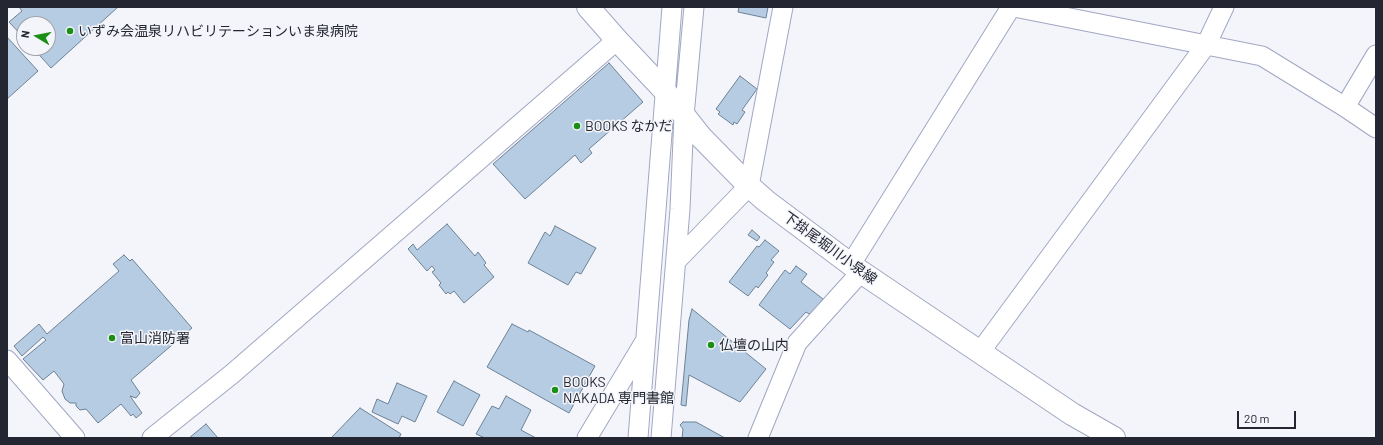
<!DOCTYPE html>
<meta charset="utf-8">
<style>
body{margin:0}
#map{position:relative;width:1383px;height:445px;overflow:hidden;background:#f4f5fb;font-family:Barlow,sans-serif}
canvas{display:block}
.frame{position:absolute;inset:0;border:8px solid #242731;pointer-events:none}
.north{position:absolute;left:16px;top:16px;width:40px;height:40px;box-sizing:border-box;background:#f4f5fb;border:1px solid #a1a3aa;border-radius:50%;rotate:280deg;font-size:11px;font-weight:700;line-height:16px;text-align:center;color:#242731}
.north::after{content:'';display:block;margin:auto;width:14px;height:18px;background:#1b8e16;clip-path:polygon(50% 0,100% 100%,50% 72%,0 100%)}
.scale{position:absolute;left:1237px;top:411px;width:59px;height:18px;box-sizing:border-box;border:2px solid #242731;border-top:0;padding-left:5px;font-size:12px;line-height:14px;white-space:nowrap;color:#242731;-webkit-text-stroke:3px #f4f5fb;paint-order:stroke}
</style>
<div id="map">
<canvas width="1383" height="445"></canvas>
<div class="frame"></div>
<div class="north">N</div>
<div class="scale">20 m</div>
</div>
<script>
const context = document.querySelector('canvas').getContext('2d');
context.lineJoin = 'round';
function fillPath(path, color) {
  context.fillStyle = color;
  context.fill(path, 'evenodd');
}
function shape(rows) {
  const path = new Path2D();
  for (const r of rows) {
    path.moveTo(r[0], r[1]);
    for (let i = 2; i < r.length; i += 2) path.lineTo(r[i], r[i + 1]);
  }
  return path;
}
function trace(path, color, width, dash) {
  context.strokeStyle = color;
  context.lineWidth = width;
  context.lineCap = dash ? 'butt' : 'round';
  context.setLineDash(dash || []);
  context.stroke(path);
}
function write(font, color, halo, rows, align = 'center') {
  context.font = font + ' Barlow,"Noto Sans JP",sans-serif';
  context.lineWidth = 3;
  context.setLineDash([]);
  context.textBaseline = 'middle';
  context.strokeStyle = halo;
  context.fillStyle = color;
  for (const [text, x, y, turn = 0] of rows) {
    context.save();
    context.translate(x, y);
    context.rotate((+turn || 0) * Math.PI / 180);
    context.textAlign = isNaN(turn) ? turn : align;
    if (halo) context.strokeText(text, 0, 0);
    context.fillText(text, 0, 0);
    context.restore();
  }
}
const building = shape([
 [19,7,118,7,51,68,33,48,48,48,48,24,24,24,24,38,9,22,22,11,19,7],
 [739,7,768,7,766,18,738,12,739,7],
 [7,37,38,71,7,99,7,37],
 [609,63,643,102,589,149,592,153,581,163,575,155,525,199,493,164,609,63],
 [740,76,757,89,742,110,745,112,737,124,734,122,733,125,718,114,720,112,716,109,740,76],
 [447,224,475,256,478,252,486,263,484,265,494,277,464,303,454,291,450,294,448,292,446,294,439,285,441,283,432,272,435,270,432,266,427,271,408,249,413,244,417,250,447,224],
 [555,226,596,248,581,274,576,272,568,285,528,263,545,232,550,236,555,226],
 [752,230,760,237,757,241,748,235,752,230],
 [765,240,779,251,771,260,774,262,766,273,768,275,758,288,756,286,748,296,729,282,757,246,759,247,765,240],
 [124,255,130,261,132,259,192,328,131,380,140,393,136,398,130,396,142,413,136,418,133,414,131,416,121,404,98,423,86,409,80,410,76,406,76,403,70,403,65,399,62,391,64,384,54,371,43,380,23,359,46,340,43,337,22,356,14,346,39,324,47,334,119,271,113,264,124,255],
 [796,266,807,274,801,282,823,299,811,315,806,312,790,329,759,305,785,270,790,274,796,266],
 [692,309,766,369,740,402,689,375,686,406,681,405,689,320,692,309],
 [512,324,528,332,529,330,595,366,569,413,487,367,512,324],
 [454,381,480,395,463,426,437,412,454,381],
 [397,383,427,396,415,422,402,416,398,424,372,412,377,399,388,404,397,383],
 [506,396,531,410,521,430,536,438,485,438,476,434,492,406,499,409,506,396],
 [360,408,401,434,399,438,331,438,360,408],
 [683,422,696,422,725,438,682,438,683,429,680,425,683,422],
 [206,424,218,438,189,438,206,424]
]);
const minor = shape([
 [1014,7,1262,56,1345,107,1376,128],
 [1345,107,1376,55],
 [676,261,749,186,783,7],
 [851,264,1011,7],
 [980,352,1206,45,1224,7],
 [7,360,75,438],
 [152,438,232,374,617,40],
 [587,438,644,343],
 [638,438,672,7],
 [661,438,680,209,684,116,694,7],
 [758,438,797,343,861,272]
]);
const major = shape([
 [588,7,617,40,664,90,701,137,749,186,766,201,861,272,1072,414,1114,438]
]);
const markers = [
 [70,31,4,"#1b8e16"],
 [577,126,4,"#1b8e16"],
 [112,338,4,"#1b8e16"],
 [711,345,4,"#1b8e16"],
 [555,390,4,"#1b8e16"]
];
const poiNames = [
 ["いずみ会温泉リハビリテーションいま泉病院",78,31],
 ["BOOKS なかだ",585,126],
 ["富山消防署",120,338],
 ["仏壇の山内",719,345],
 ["BOOKS",563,382],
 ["NAKADA 専門書館",563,398]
];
const streetNames = [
 ["下掛尾堀川小泉線",830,248,36]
];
fillPath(building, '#b6cce2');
trace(building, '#6d8195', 1);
trace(minor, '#a1a7c2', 21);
trace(major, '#a1a7c2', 24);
trace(minor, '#fff', 19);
trace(major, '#fff', 22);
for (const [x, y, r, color] of markers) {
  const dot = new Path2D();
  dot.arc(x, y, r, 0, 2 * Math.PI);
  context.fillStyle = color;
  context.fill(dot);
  trace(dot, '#f4f5fb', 1.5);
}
write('14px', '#242731', '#f4f5fb', poiNames, 'left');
write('14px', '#242731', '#f4f5fb', streetNames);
</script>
